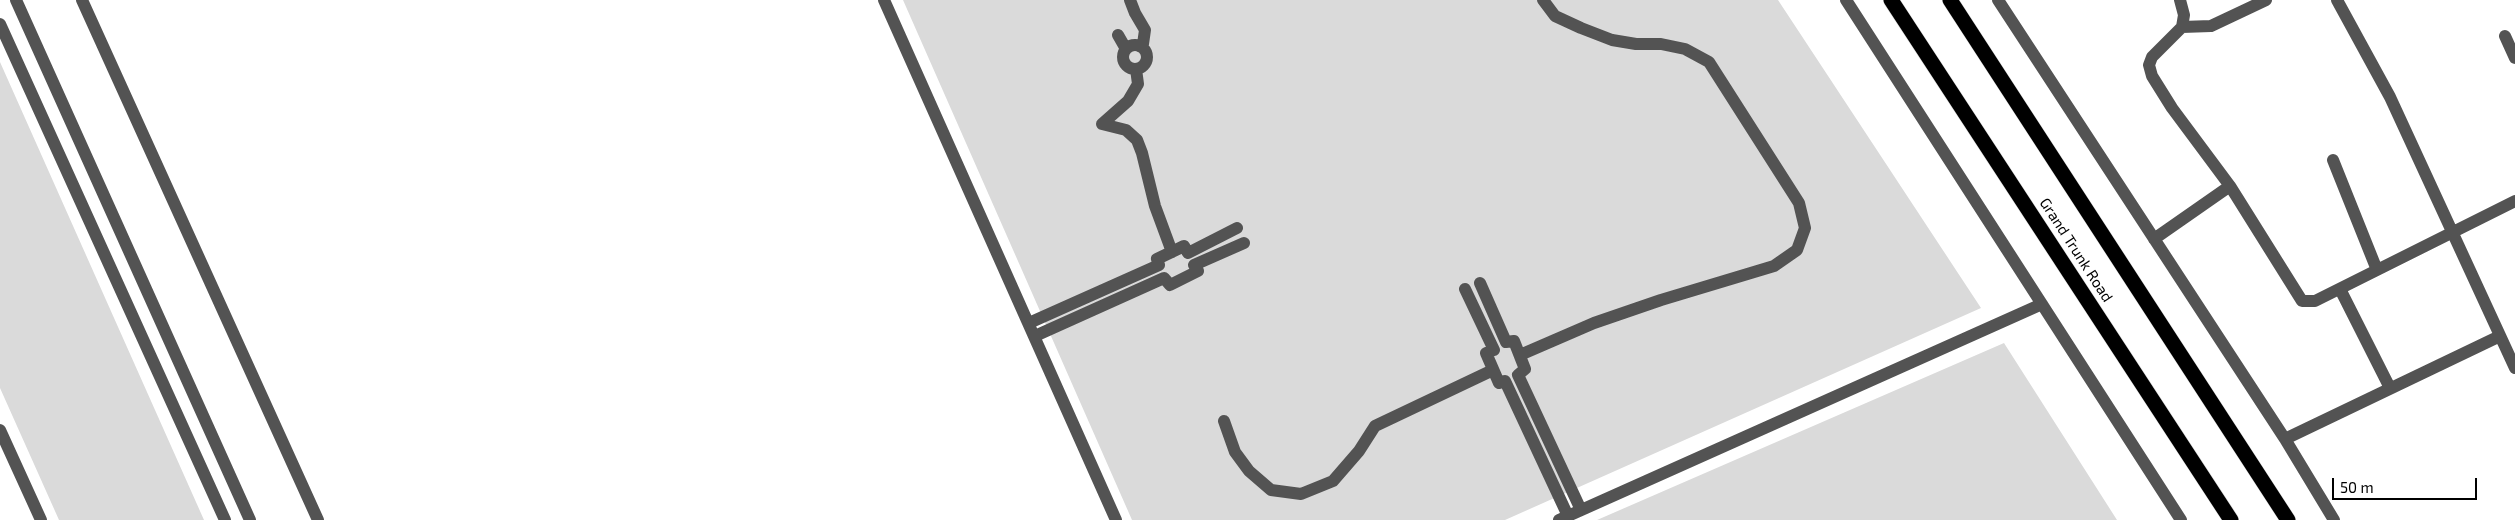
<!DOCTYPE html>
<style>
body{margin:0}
#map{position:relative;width:2515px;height:520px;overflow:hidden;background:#fff;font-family:"Exo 2",sans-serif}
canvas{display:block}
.scale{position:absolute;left:2332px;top:478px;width:145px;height:22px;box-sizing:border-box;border:2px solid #000;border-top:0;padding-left:6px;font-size:15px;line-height:18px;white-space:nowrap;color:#000;-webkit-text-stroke:4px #fff;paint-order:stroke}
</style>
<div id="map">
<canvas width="2515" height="520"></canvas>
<div class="scale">50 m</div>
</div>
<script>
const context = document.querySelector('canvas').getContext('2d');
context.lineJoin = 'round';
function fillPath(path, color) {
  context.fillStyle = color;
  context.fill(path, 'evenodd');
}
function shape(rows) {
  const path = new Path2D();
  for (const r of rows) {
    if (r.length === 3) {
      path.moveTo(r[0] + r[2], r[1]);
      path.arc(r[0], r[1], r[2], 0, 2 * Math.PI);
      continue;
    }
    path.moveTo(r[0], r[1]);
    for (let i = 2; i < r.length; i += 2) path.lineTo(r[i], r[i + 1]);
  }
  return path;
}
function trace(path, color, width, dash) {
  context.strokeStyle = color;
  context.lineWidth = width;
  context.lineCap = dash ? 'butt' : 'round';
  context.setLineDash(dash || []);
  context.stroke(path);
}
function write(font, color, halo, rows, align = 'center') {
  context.font = font + ' "Exo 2",sans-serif';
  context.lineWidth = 4;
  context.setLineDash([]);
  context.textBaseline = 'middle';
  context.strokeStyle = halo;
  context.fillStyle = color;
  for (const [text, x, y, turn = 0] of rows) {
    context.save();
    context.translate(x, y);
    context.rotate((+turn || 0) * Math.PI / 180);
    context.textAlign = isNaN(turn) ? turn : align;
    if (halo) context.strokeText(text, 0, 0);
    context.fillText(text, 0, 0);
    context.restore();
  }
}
const green = shape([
 [903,0,1778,0,1981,308,1505,520,1132,520],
 [0,62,204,520,59,520,0,388],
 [2004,343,2117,520,1597,520]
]);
const minor = shape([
 [16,0,250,520],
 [82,0,318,520],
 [884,0,1116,520],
 [1130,0,1135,13,1145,30,1143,44,1139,46],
 [1846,0,2181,520],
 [1998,0,2285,439,2334,520],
 [2180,0,2184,15,2182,27,2152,57,2149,65,2152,76,2172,108,2230,186,2302,301,2315,301,2515,201],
 [2337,0,2390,97,2515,368],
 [0,24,225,520],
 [2182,27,2211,26,2266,0],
 [1118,35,1126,49],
 [2505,36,2515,58],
 [1135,57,12],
 [1136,69,1138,84,1128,101,1102,124,1126,130,1137,140,1142,153,1155,206,1172,252],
 [2333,160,2377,270],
 [2154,239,2230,186],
 [1480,283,1506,342,1514,341,1525,369,1518,375,1581,510],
 [1465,289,1494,350,1486,353,1499,383,1505,381,1568,516],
 [2340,289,2390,388],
 [1029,323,1159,265,1157,259,1184,246,1188,253,1237,228],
 [1035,336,1164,278,1170,285,1198,271,1194,265,1244,243],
 [1520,355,1594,323,1661,300,1774,266,1797,250,1805,228,1799,203,1709,62,1685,49,1661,44,1636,44,1612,40,1581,28,1555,16,1543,0],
 [1224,421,1235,452,1249,471,1271,490,1301,494,1333,481,1359,451,1375,426,1493,370],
 [0,430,41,520],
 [2285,439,2500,336],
 [1559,520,2042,304]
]);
const highway = shape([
 [1891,0,2231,520],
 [1950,0,2288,520]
]);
const streetNames = [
 ["Grand Trunk Road",2076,250,57]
];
fillPath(green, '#dadada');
trace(highway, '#dbdbdb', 16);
trace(minor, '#535353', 12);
trace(highway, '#000', 15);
write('15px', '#000', '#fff', streetNames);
</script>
